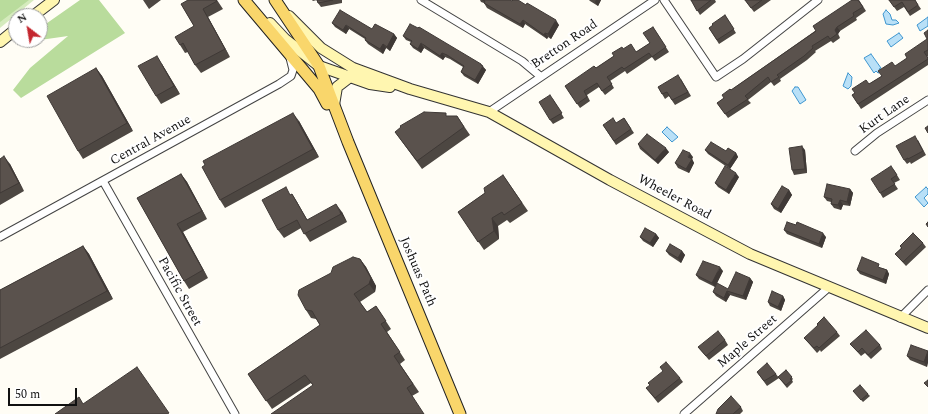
<!DOCTYPE html>
<style>
body{margin:0}
#map{position:relative;width:928px;height:414px;overflow:hidden;background:#fffdf5;font-family:Spectral,serif}
canvas{display:block}
.north{position:absolute;left:8px;top:8px;width:40px;height:40px;box-sizing:border-box;background:#fff;border:1px solid #a0a0a0;border-radius:50%;rotate:329deg;font-size:11px;font-weight:700;line-height:16px;text-align:center;color:#111}
.north::after{content:'';display:block;margin:auto;width:14px;height:18px;background:#c4262e;clip-path:polygon(50% 0,100% 100%,50% 72%,0 100%)}
.scale{position:absolute;left:8px;top:388px;width:69px;height:18px;box-sizing:border-box;border:2px solid #111;border-top:0;padding-left:5px;font-size:12px;line-height:14px;white-space:nowrap;color:#111;-webkit-text-stroke:3px #fff;paint-order:stroke}
</style>
<div id="map">
<canvas width="928" height="414"></canvas>
<div class="north">N</div>
<div class="scale">50 m</div>
</div>
<script>
const context = document.querySelector('canvas').getContext('2d');
context.lineJoin = 'round';
function fillPath(path, color) {
  context.fillStyle = color;
  context.fill(path, 'evenodd');
}
function shape(rows) {
  const path = new Path2D();
  for (const r of rows) {
    path.moveTo(r[0], r[1]);
    for (let i = 2; i < r.length; i += 2) path.lineTo(r[i], r[i + 1]);
  }
  return path;
}
function trace(path, color, width, dash) {
  context.strokeStyle = color;
  context.lineWidth = width;
  context.lineCap = dash ? 'butt' : 'round';
  context.setLineDash(dash || []);
  context.stroke(path);
}
function write(font, color, halo, rows, align = 'center') {
  context.font = font + ' Spectral,serif';
  context.lineWidth = 4;
  context.setLineDash([]);
  context.textBaseline = 'middle';
  context.strokeStyle = halo;
  context.fillStyle = color;
  for (const [text, x, y, turn = 0] of rows) {
    context.save();
    context.translate(x, y);
    context.rotate((+turn || 0) * Math.PI / 180);
    context.textAlign = isNaN(turn) ? turn : align;
    if (halo) context.strokeText(text, 0, 0);
    context.fillText(text, 0, 0);
    context.restore();
  }
}
const green = shape([
 [0,0,34,0,0,28]
]);
const forest = shape([
 [0,0,29,0,0,22],
 [80,0,99,0,125,33,21,98,13,90,30,68,68,36,19,43,23,40,40,40,40,28]
]);
const water = shape([
 [886,10,890,14,892,20,896,20,899,23,893,25,886,24,883,14,886,10],
 [928,17,928,26,920,31,917,25,928,17],
 [899,33,903,38,891,47,887,41,899,33],
 [871,54,881,68,879,69,881,72,878,73,876,71,874,73,864,58,871,54],
 [848,73,852,77,851,86,848,89,843,86,848,73],
 [795,87,798,87,806,100,800,104,792,91,795,87],
 [667,127,678,137,672,142,662,132,667,127],
 [926,187,928,189,928,194,924,198,928,203,924,207,915,197,926,187]
]);
const minor = shape([
 [421,0,522,61,540,76],
 [664,0,716,77,743,59,818,0],
 [489,112,655,0],
 [855,151,877,133,928,100],
 [103,181,235,414],
 [0,237,279,84,291,76,293,70,290,58],
 [900,318,928,290],
 [684,414,828,288]
]);
const secondary = shape([
 [33,16,54,0],
 [289,16,321,48,353,68,410,89,489,112,610,180,750,254,928,328],
 [270,23,285,39,319,66,370,84,390,87],
 [0,42,16,29],
 [334,105,337,87,350,77]
]);
const primary = shape([
 [244,0,319,89,327,104],
 [275,0,319,66,348,142,460,414]
]);
const wall = shape([
 [143,0,161,0,149,9],
 [217,0,223,9,208,17,230,57,201,73,195,65,188,52,185,53,180,45,194,26,181,4],
 [312,0,342,0,342,3,321,7,318,3,317,0,313,1],
 [480,0,510,0,559,25,551,39,548,37,547,39,525,24,523,28,487,8,484,3,481,2],
 [589,0,601,0,598,6,590,1],
 [691,0,715,0,716,2,700,15],
 [745,0,771,0,754,12],
 [859,0,866,11,856,18,857,20,840,31,838,34,840,38,833,43,831,41,815,51,816,52,807,60,780,79,781,81,774,86,771,82,748,100,751,103,728,118,717,103,724,98,731,90],
 [889,0,915,0,921,9,910,16,904,7,897,11],
 [725,15,736,33,719,44,709,28,713,25],
 [332,23,372,29,394,34,397,38,390,51,386,48,383,54,368,44,365,40,365,39,349,29,346,34,335,27],
 [653,27,669,52,655,61,652,57,627,74,625,71,610,81,614,88,605,95,599,87,587,95,590,101,580,108,565,86,596,68,614,56,623,49,636,52,650,43],
 [928,30,928,56,927,57,928,57,928,65,861,109,852,95,869,84,882,76,907,58,927,39],
 [403,36,484,68,486,70,478,84,464,76,461,72,463,67,450,59,445,57,443,60,424,48,421,53,413,48,410,44,411,42,406,40],
 [162,64,180,94,161,104,156,96],
 [96,68,102,76,133,131,83,159,78,151],
 [681,79,691,96,675,105,669,96,665,99,658,87],
 [553,99,564,118,553,124,550,120],
 [448,116,457,116,470,135,422,169,395,132],
 [624,118,634,133,616,145,603,125,617,123],
 [299,121,319,157,225,208,220,200],
 [918,140,926,155,911,164,910,162,907,164,904,160],
 [638,144,669,152,658,164,640,149],
 [705,150,726,151,736,153,738,157,730,169,708,154],
 [805,150,807,173,794,175,792,170],
 [693,157,692,159,694,163,689,173,678,168,675,163],
 [0,159,10,164,24,191,0,205],
 [894,170,900,180,894,183,898,189,883,198,880,193],
 [181,174,187,182,207,219,183,232,208,278,189,289,184,281,137,198],
 [503,175,528,211,510,223,507,220,498,226,499,239,484,250,458,212,485,193],
 [739,177,729,194,718,187,715,183],
 [850,189,853,193,850,206,843,205,841,210,834,208,831,204,831,202,827,201,824,197],
 [789,190,792,195,781,213,774,209,771,204],
 [291,194,292,194,297,202,307,220,342,212,347,222,310,242,301,228,284,238,278,230],
 [784,230,826,237,822,248,787,234],
 [656,234,659,238,653,247,643,241,640,237],
 [923,243,926,247,906,266,895,254,901,248,900,246],
 [83,246,89,254,113,299,0,359,0,290],
 [666,251,682,251,685,255,681,263,669,255],
 [360,259,366,267,376,286,375,292,360,302,367,312,376,306,391,329,387,332,405,360,400,364,419,392,412,396,313,385,311,383,272,409,248,374,320,325,316,319,311,318,306,310],
 [882,268,887,270,889,274,886,284,860,274,857,270],
 [723,271,715,287,699,279,696,275],
 [750,278,753,282,746,300,730,295,726,302,716,296,713,292,728,289],
 [783,296,785,300,781,311,770,306,768,302],
 [837,332,840,336,821,352,820,350,817,353,804,338],
 [725,340,728,345,709,360,698,347],
 [850,344,880,345,882,349,871,359,865,353,861,356],
 [928,351,927,367,910,360,907,356],
 [786,370,793,379,792,380,793,382,787,388,778,377],
 [757,372,776,374,779,378,767,386],
 [680,378,683,382,658,403,646,388],
 [853,391,868,394,870,396,863,402],
 [741,407,743,411,740,414,716,414]
]);
const shadedWall = shape([
 [596,0,601,0,598,6,595,2],
 [203,9,208,17,230,57,225,49],
 [523,20,525,24,523,28,520,24],
 [556,20,559,25,551,39,548,34],
 [346,25,349,29,346,34,343,30],
 [837,27,840,31,838,34,840,38,835,30],
 [545,33,548,37,547,39,544,35],
 [394,34,397,38,390,51,387,47],
 [421,43,424,48,421,53,418,49],
 [383,44,386,48,383,54,380,49],
 [442,53,445,57,443,60,440,56],
 [157,56,162,64,180,94,174,86],
 [481,64,486,70,478,84,475,80],
 [96,68,102,76,133,131,127,123],
 [293,113,299,121,319,157,313,149],
 [802,146,805,150,807,173,805,169],
 [666,148,669,152,658,164,655,160],
 [690,153,693,157,692,159,694,163,689,173,686,169,688,157],
 [736,153,738,157,730,169,728,165],
 [4,156,10,164,24,191,19,183],
 [736,173,739,177,729,194,726,190],
 [181,174,187,182,207,219,202,211],
 [850,189,853,193,850,206,847,202],
 [789,190,792,195,781,213,778,209],
 [292,194,297,202,312,228,307,220],
 [840,200,843,205,841,210,838,205],
 [336,204,342,212,347,222,341,214],
 [492,218,498,226,499,239,494,231],
 [177,224,183,232,208,278,203,270],
 [823,233,826,237,822,248,819,244],
 [656,234,659,238,653,247,650,243],
 [83,246,89,254,113,299,107,291],
 [682,251,685,255,681,263,678,258],
 [360,259,366,267,376,286,375,292,369,284],
 [720,267,723,271,715,287,712,283],
 [887,270,889,274,886,284,883,280],
 [750,278,753,282,746,300,743,296],
 [727,291,730,295,726,302,724,298],
 [783,296,785,300,781,311,778,307],
 [928,351,928,363,927,367,924,362]
]);
const building = shape([
 [188,0,216,0,217,1,203,9,225,49,195,65,183,43,180,45,175,37,194,26,181,4,188,0],
 [317,0,333,0,318,3,317,0],
 [483,0,510,0,512,1,513,0,518,0,526,5,527,3,556,20,548,34,545,33,544,35,523,20,520,24,484,3,485,1,483,0],
 [691,0,711,0,697,11,691,0],
 [745,0,762,0,751,8,745,0],
 [852,0,858,0,863,7,853,13,854,16,837,27,835,30,837,34,830,39,828,36,812,46,813,48,804,56,777,75,779,77,771,82,768,77,745,96,748,99,725,114,717,103,724,98,722,95,730,89,731,90,816,31,813,26,852,0],
 [889,0,915,0,918,5,908,12,902,2,894,7,889,0],
 [340,10,372,29,375,24,394,34,387,47,383,44,380,49,365,40,366,38,346,25,343,30,332,23,340,10],
 [725,15,734,29,717,40,709,28,713,25,712,24,725,15],
 [410,24,418,28,419,27,481,64,481,65,483,66,475,80,461,72,464,66,447,55,442,53,440,56,421,43,418,49,410,44,412,41,403,36,410,24],
 [653,27,666,47,652,57,649,53,624,69,622,67,607,77,612,84,602,91,597,83,584,91,587,97,577,104,565,86,594,66,596,68,614,56,612,53,622,47,623,49,631,44,636,52,650,43,643,33,653,27],
 [928,30,928,50,924,52,928,58,928,59,858,104,852,95,855,93,852,89,866,80,869,84,882,76,878,71,892,62,895,66,907,58,905,54,927,39,924,33,928,30],
 [157,56,174,86,156,96,138,66,157,56],
 [96,68,127,123,78,151,47,96,96,68],
 [678,75,688,92,672,100,667,92,662,94,658,87,678,75],
 [550,95,562,113,550,120,539,102,550,95],
 [424,112,446,113,446,116,457,116,464,127,417,161,395,132,401,127,400,126,424,112],
 [293,113,313,149,220,200,202,167,205,165,203,161,293,113],
 [613,118,616,123,624,118,631,129,614,141,603,125,613,118],
 [928,126,928,133,925,128,928,126],
 [647,134,666,148,655,160,638,144,647,134],
 [915,136,923,151,908,159,908,158,904,160,896,146,915,136],
 [711,142,726,151,728,148,736,153,728,165,705,150,711,142],
 [802,146,805,169,792,170,789,148,802,146],
 [683,150,690,153,688,157,692,159,686,169,675,163,683,150],
 [4,156,19,183,0,193,0,159,4,156],
 [725,166,736,173,726,190,715,183,725,166],
 [891,166,897,175,891,179,895,184,880,193,871,179,891,166],
 [181,174,202,211,177,224,203,270,184,281,137,198,181,174],
 [503,175,522,203,504,215,502,212,492,218,494,231,478,242,458,212,485,193,484,188,503,175],
 [827,184,850,189,847,202,840,200,838,205,831,204,832,199,824,197,827,184],
 [782,186,789,190,778,209,771,204,782,186],
 [286,187,290,195,292,194,307,220,336,204,341,214,304,234,297,220,278,230,262,200,286,187],
 [787,222,796,225,797,222,823,233,819,244,784,230,787,222],
 [928,222,928,227,926,224,928,222],
 [645,228,656,234,650,243,640,237,645,228],
 [913,233,923,243,903,262,895,254,902,248,900,246,913,233],
 [670,244,682,251,678,258,666,251,670,244],
 [83,246,107,291,0,348,0,290,83,246],
 [353,257,360,259,371,278,369,284,354,294,367,312,376,306,386,321,381,324,400,352,394,356,413,384,407,388,424,414,271,414,313,385,305,375,266,401,248,374,320,325,312,311,306,310,298,295,299,290,331,273,333,267,353,257],
 [862,257,879,264,878,267,887,270,883,280,857,270,862,257],
 [703,261,720,267,712,283,696,275,703,261],
 [736,272,750,278,743,296,727,291,724,298,713,292,717,283,728,289,736,272],
 [772,291,783,296,778,307,768,302,772,291],
 [824,317,837,332,819,348,817,346,814,348,804,338,818,325,817,324,824,317],
 [866,330,880,345,868,355,862,348,858,352,850,344,866,330],
 [718,331,725,340,706,356,698,347,718,331],
 [911,345,928,351,924,362,907,356,911,345],
 [666,362,680,378,655,398,646,388,650,385,648,383,663,371,660,367,666,362],
 [767,363,776,374,764,381,757,372,767,363],
 [137,367,169,413,167,414,55,414,79,397,83,404,137,367],
 [786,370,792,377,790,379,792,380,786,385,778,377,786,370],
 [928,380,928,387,924,383,928,380],
 [860,385,868,394,861,400,853,391,860,385],
 [731,396,741,407,733,414,716,414,718,409,731,396]
]);
const streetNames = [
 ["Bretton Road",565,45,-34],
 ["Kurt Lane",885,115,-35],
 ["Central Avenue",151,141,-29],
 ["Wheeler Road",674,198,28],
 ["Joshuas Path",417,272,67],
 ["Pacific Street",179,292,61],
 ["Maple Street",748,342,-41]
];
fillPath(green, '#d5ebbd');
fillPath(forest, '#b9dc9c');
fillPath(water, '#b9e0f7');
trace(water, '#3f96cf', 1);
trace(minor, '#444', 9);
trace(secondary, '#333', 12);
trace(primary, '#222', 13);
trace(minor, '#fff', 7);
trace(secondary, '#fff6b0', 10);
trace(primary, '#f9d66b', 11);
fillPath(wall, '#4d4742');
fillPath(shadedWall, '#3f3936');
fillPath(building, '#5a524d');
trace(building, '#3f3936', 1);
write('13px', '#111', '#fff', streetNames);
</script>
